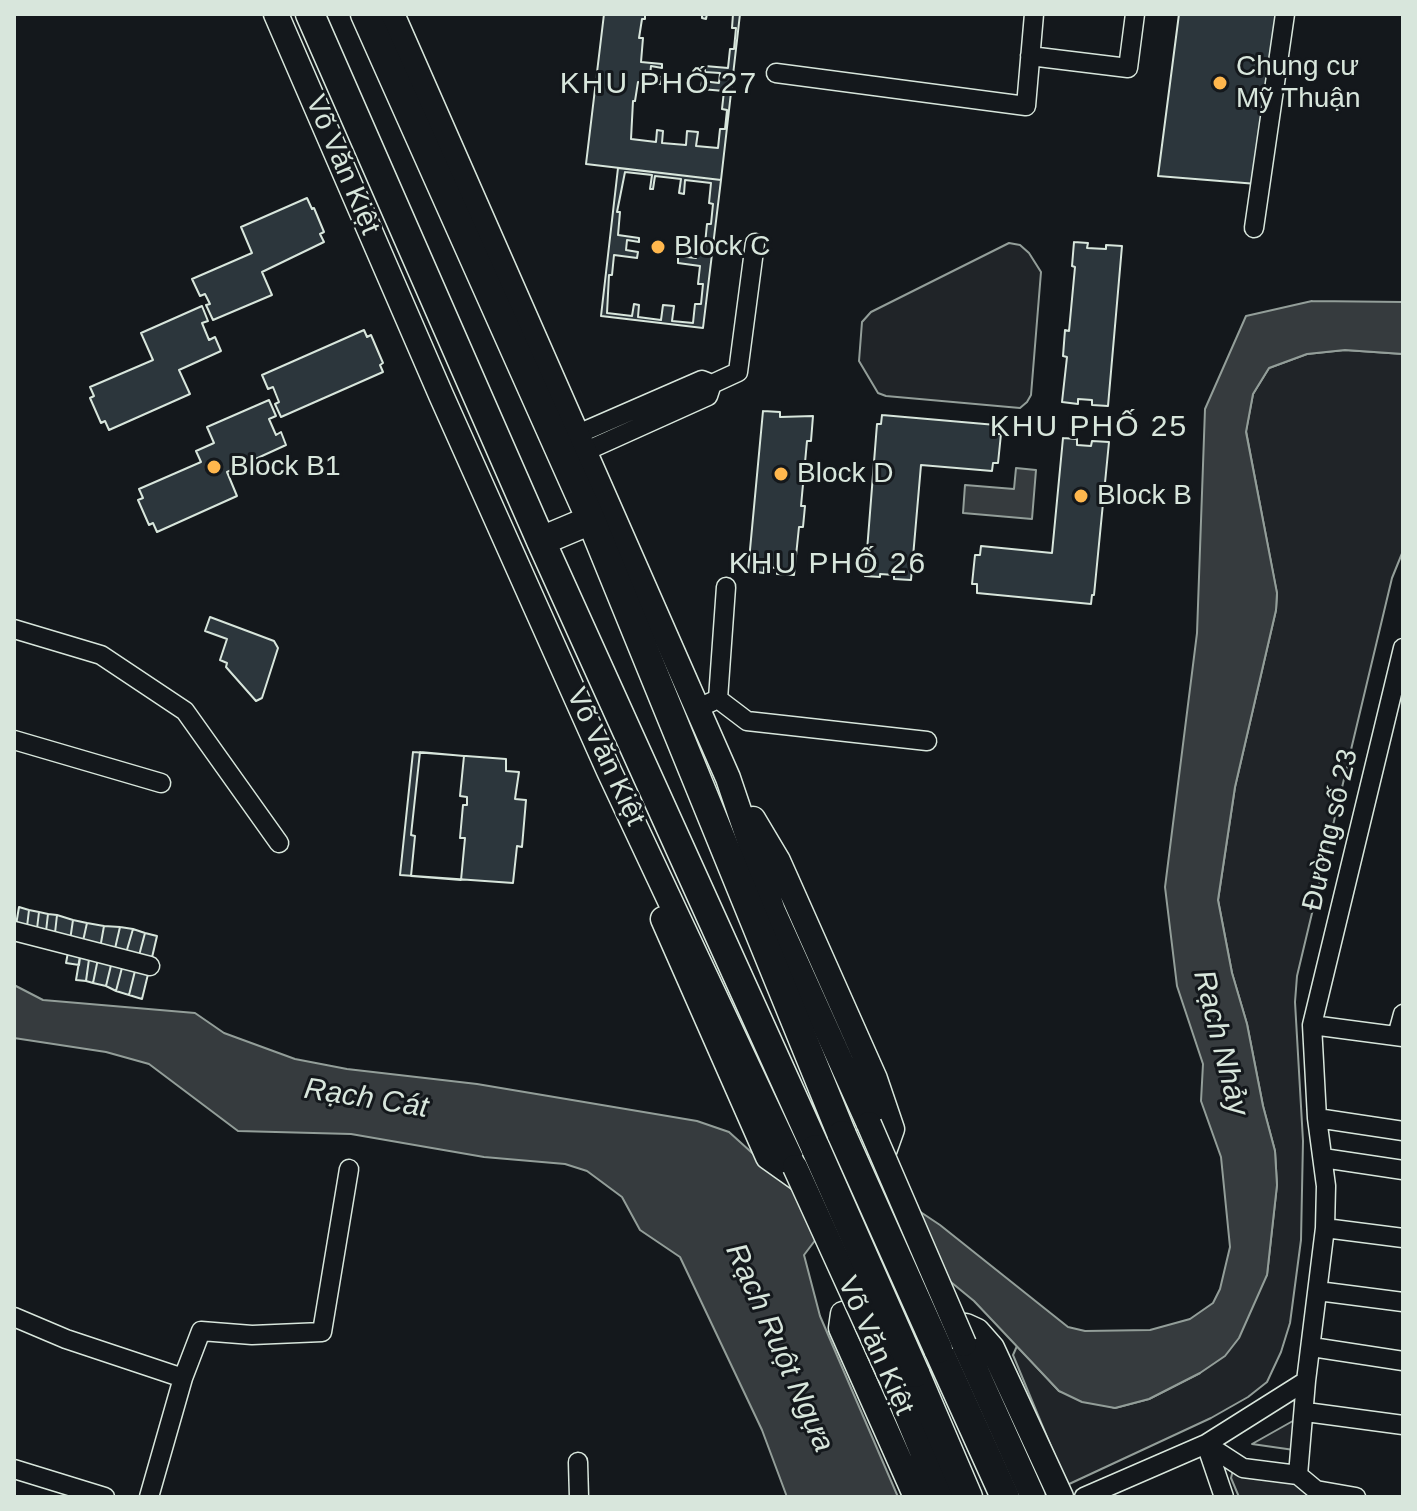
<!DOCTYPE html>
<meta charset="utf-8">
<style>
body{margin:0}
#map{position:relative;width:1417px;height:1511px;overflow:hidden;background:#14181c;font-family:Helvetica,sans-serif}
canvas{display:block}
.frame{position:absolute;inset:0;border:16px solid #d8e6dc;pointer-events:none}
</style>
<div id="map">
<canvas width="1417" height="1511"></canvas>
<div class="frame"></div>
</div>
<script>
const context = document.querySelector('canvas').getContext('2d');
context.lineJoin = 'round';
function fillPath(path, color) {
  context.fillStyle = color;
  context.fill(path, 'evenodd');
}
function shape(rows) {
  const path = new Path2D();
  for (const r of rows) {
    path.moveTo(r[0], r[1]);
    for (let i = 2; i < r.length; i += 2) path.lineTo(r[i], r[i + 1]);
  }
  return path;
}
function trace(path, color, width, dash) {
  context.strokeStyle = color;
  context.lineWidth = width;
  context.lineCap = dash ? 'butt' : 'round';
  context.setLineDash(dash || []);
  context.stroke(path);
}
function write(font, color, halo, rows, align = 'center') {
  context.font = font + ' Helvetica,sans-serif';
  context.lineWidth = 6;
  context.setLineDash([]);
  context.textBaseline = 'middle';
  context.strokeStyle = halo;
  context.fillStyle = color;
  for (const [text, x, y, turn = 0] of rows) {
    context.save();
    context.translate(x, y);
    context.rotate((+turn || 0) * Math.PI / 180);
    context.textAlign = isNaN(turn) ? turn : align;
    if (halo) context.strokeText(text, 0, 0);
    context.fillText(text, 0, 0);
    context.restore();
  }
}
const green = shape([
 [1009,243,1020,245,1029,253,1041,272,1031,395,1027,402,1020,408,886,396,878,393,859,361,862,322,871,312,1009,243],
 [1345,350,1403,354,1403,551,1392,578,1297,976,1295,1002,1303,1141,1301,1240,1290,1323,1281,1352,1267,1382,1248,1397,1211,1418,1067,1485,1013,1355,1017,1346,1059,1391,1115,1408,1149,1399,1200,1373,1267,1275,1277,1185,1275,1151,1263,1106,1247,1024,1232,973,1218,900,1235,787,1276,610,1277,594,1246,431,1253,394,1269,368,1307,354,1345,350],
 [1307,1413,1301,1451,1252,1444,1307,1413],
 [1233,1470,1299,1479,1314,1497,1239,1497,1231,1478,1233,1470]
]);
const water = shape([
 [1312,301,1403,302,1403,354,1345,350,1307,354,1269,368,1253,394,1246,432,1277,593,1276,610,1235,787,1218,900,1232,973,1247,1024,1263,1106,1275,1151,1277,1185,1267,1275,1239,1338,1225,1356,1200,1373,1149,1399,1115,1408,1082,1402,1059,1391,974,1301,902,1242,878,1227,859,1222,826,1226,804,1255,820,1316,898,1497,787,1497,762,1430,680,1257,640,1230,622,1197,587,1171,565,1164,484,1157,351,1134,238,1131,149,1064,106,1052,14,1038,14,985,43,1000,195,1013,224,1033,295,1059,347,1069,477,1084,697,1121,729,1132,771,1170,803,1188,881,1194,907,1203,940,1225,1068,1327,1085,1331,1150,1330,1190,1319,1213,1303,1220,1289,1230,1247,1221,1157,1201,1101,1203,1064,1177,986,1165,887,1197,633,1205,409,1246,316,1312,301],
 [1016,468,1036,470,1032,519,963,513,965,485,1014,489,1016,468]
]);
const building = shape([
 [604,14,740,14,721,180,586,164,604,14],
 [645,14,702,14,702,18,706,19,707,14,733,14,732,28,736,28,734,49,730,49,728,68,705,66,705,72,720,73,719,83,702,81,701,89,724,91,722,109,727,110,725,129,720,129,718,148,696,146,698,132,687,131,686,145,662,143,663,131,657,130,656,142,631,139,633,101,635,101,638,82,661,84,661,77,650,76,651,66,662,68,662,64,641,62,643,38,639,38,642,19,645,19,645,14],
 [1179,14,1278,14,1257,184,1158,176,1179,14],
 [618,168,721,180,703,328,601,316,618,168],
 [625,172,652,175,650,189,653,189,655,176,681,179,679,193,684,194,685,180,711,183,709,203,713,204,711,224,707,224,705,244,682,241,682,246,697,248,696,258,678,256,678,263,700,266,698,284,703,284,701,304,695,304,693,323,672,321,674,306,663,305,661,320,638,317,639,305,634,304,632,316,607,313,609,275,612,275,614,255,637,258,638,252,626,250,627,240,639,242,639,238,618,235,620,212,617,212,625,172],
 [307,198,312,209,314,208,324,232,320,234,324,242,262,272,272,295,213,320,206,305,210,304,205,294,200,296,192,279,252,253,241,227,307,198],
 [1074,242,1088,243,1087,248,1106,249,1106,245,1122,246,1108,406,1092,405,1092,400,1078,399,1078,404,1062,402,1067,357,1063,356,1065,330,1069,331,1075,267,1072,266,1074,242],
 [202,306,208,321,202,323,209,340,215,337,221,351,179,370,190,394,109,430,105,421,101,423,90,398,94,396,90,387,153,360,141,333,202,306],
 [364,330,367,337,371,335,383,363,380,365,383,372,281,417,275,404,279,402,273,387,268,389,262,375,364,330],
 [269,400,276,416,269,419,276,435,281,432,286,445,227,472,237,496,157,532,153,523,149,525,138,500,143,498,139,489,201,462,196,451,214,443,207,427,269,400],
 [763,411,780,412,780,417,813,416,811,441,807,441,801,506,805,506,803,527,799,527,794,575,777,574,777,568,764,567,764,573,748,571,763,411],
 [882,415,996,425,996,434,1001,434,998,463,993,463,992,471,921,465,911,580,894,579,894,575,880,574,880,577,865,576,877,424,881,424,882,415],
 [1063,438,1077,439,1077,445,1091,446,1092,441,1109,442,1094,595,1092,595,1091,604,977,593,977,584,972,584,975,555,980,555,981,546,1052,553,1063,438],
 [210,617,274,641,278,648,262,698,256,701,226,667,227,663,220,660,227,639,205,631,210,617],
 [413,752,506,759,506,771,519,772,515,799,526,800,522,847,517,846,513,883,400,875,413,752],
 [420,752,464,756,460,796,467,797,467,805,463,805,460,838,465,838,461,880,411,876,415,836,411,835,420,752],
 [19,907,29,910,26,935,15,931,19,907],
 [29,910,39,912,36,937,26,935,29,910],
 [39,912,48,914,45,940,36,937,39,912],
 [48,914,57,915,54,942,45,940,48,914],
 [57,915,73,920,69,947,54,942,57,915],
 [73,920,87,923,81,950,69,947,73,920],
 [87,923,104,926,99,954,81,950,87,923],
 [104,926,120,927,113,957,99,954,104,926],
 [120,927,133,929,124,960,113,957,120,927],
 [133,929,145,933,137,963,124,960,133,929],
 [145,933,157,936,150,966,137,963,145,933],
 [69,947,81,950,79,965,66,963,69,947],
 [81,950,90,952,86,981,76,980,81,950],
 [90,952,99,954,93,983,86,981,90,952],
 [99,954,113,957,106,986,93,983,99,954],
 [113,957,124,960,116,991,106,986,113,957],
 [124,960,137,963,129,995,116,991,124,960],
 [137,963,150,966,142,999,129,995,137,963]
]);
const minor = shape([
 [1030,56,1128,68,1135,14],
 [776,73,1026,106,1034,14],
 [1254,228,1285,14],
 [712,384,738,372,755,243],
 [578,434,702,380,712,384,708,396,586,451],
 [14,629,101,655,185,711,279,843],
 [718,699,747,721,927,741],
 [707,704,718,699,726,587],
 [14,740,161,783],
 [14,931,150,966],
 [1312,1025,1403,1037],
 [1397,1036,1403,1014],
 [1317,1118,1403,1131],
 [1323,1158,1403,1170],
 [1325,1228,1403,1238],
 [1318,1291,1403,1302],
 [14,1317,66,1339,183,1378,201,1331,252,1335,322,1332,349,1169],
 [1312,1347,1403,1361],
 [1306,1412,1403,1425],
 [1206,1444,1243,1468,1298,1475,1316,1490,1356,1497],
 [1206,1444,1224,1497],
 [578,1462,579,1497],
 [14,1469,105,1497],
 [1298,1475,1306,1381],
 [149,1497,183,1378],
 [1084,1497,1206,1444,1306,1381,1325,1228,1326,1186,1317,1118,1312,1025,1403,648]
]);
const major = shape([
 [276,14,441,395,609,771,795,1167],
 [392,14,728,778,773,911,869,1124],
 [663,919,768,1157,799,1179,820,1182,868,1172,881,1160,892,1129,875,1079,778,861,753,819],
 [964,1344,1033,1497],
 [893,1382,941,1497],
 [916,1497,841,1328,843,1314,861,1310,966,1326,977,1331,992,1348,1061,1497]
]);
const highway = shape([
 [310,14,541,541,816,1149],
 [365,14,591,520,842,1135],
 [541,541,591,520],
 [938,1349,1005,1497],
 [915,1373,968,1497]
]);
const majorBridge = shape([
 [869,1124,964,1344],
 [795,1167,893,1382]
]);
const highwayBridge = shape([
 [842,1135,938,1349],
 [816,1149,915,1373]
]);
const markers = [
 [1220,83,8,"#ffb74d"],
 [658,247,8,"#ffb74d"],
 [214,467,8,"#ffb74d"],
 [781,474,8,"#ffb74d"],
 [1081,496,8,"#ffb74d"]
];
const poiNames = [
 ["Chung cư",1236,67],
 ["Mỹ Thuận",1236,99],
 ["Block C",674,247],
 ["Block B1",230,467],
 ["Block D",797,474],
 ["Block B",1097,496]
];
const streetNames = [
 ["Võ Văn Kiệt",342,165,67],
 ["Võ Văn Kiệt",605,757,65],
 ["Đường số 23",1331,830,-77],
 ["Võ Văn Kiệt",875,1346,66]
];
const neighbourhoodNames = [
 ["KHU PHỐ 27",659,85],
 ["KHU PHỐ 25",1089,428],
 ["KHU PHỐ 26",828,565]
];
const waterNames = [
 ["Rạch Nhảy",1220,1043,76],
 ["Rạch Cát",366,1099,9],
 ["Rạch Ruột Ngựa",779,1348,66]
];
fillPath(green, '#202428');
trace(green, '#939e99', 2);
fillPath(water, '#363b3e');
trace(water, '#939e99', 2);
fillPath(building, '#2c363c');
trace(building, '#d8e6dc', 2);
trace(minor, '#d8e6dc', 21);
trace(major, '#d8e6dc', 27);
trace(highway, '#d8e6dc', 31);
trace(minor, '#14181c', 18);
trace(major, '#14181c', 24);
trace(highway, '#14181c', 28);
trace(majorBridge, '#d8e6dc', 27, []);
trace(highwayBridge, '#d8e6dc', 31, []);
trace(majorBridge, '#14181c', 24);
trace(highwayBridge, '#14181c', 28);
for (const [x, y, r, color] of markers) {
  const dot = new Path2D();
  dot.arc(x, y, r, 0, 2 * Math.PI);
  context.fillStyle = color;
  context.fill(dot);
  trace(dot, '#14181c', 3);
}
write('28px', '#d8e6dc', '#14181c', poiNames, 'left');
write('28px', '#d8e6dc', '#14181c', streetNames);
context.letterSpacing = '2px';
write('30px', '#d8e6dc', '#14181c', neighbourhoodNames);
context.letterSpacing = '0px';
write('italic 30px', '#d8e6dc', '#14181c', waterNames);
</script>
